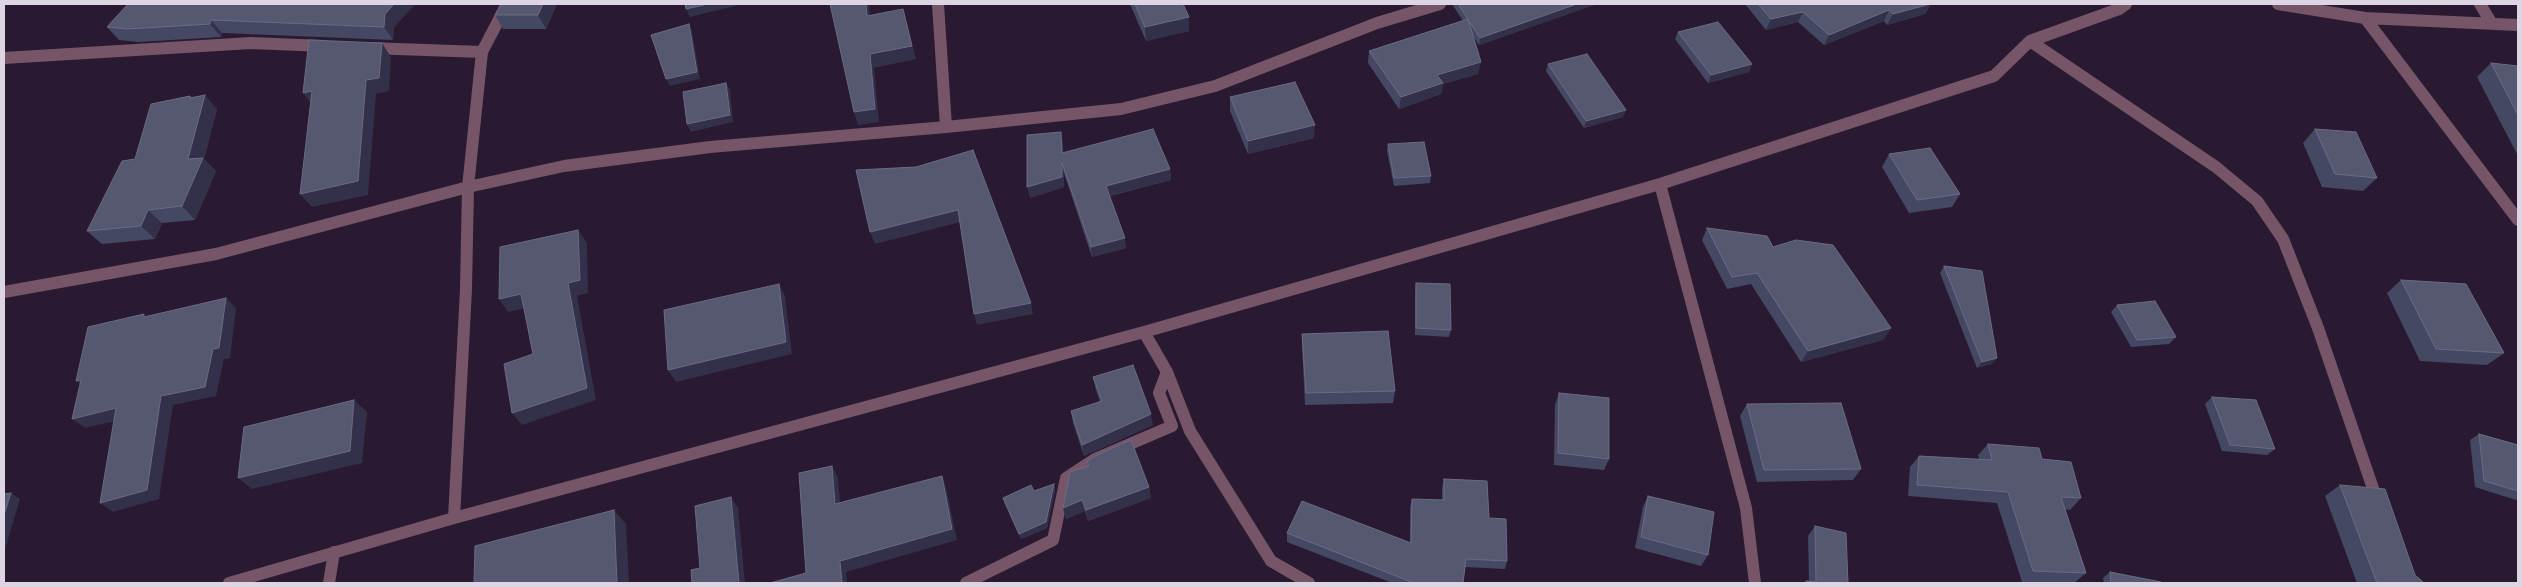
<!DOCTYPE html>
<style>
body{margin:0}
#map{position:relative;width:2522px;height:587px;overflow:hidden;background:#291a32;font-family:Helvetica,sans-serif}
canvas{display:block}
.frame{position:absolute;inset:0;border:5px solid #ddd4e4;pointer-events:none}
</style>
<div id="map">
<canvas width="2522" height="587"></canvas>
<div class="frame"></div>
</div>
<script>
const context = document.querySelector('canvas').getContext('2d');
context.lineJoin = 'round';
function shape(rows) {
  const path = new Path2D();
  for (const r of rows) {
    path.moveTo(r[0], r[1]);
    for (let i = 2; i < r.length; i += 2) path.lineTo(r[i], r[i + 1]);
  }
  return path;
}
function trace(path, color, width, dash) {
  context.strokeStyle = color;
  context.lineWidth = width;
  context.lineCap = dash ? 'butt' : 'round';
  context.setLineDash(dash || []);
  context.stroke(path);
}
function fillPath(path, color) {
  context.fillStyle = color;
  context.fill(path, 'evenodd');
}
const street = shape([
 [938,4,946,127],
 [2278,4,2365,18,2518,25],
 [2480,4,2492,24],
 [2365,18,2518,220],
 [2030,41,2216,167,2257,201,2283,239,2318,328,2378,503],
 [369,48,482,52],
 [4,58,251,43,324,46],
 [1660,184,1746,508,1755,583],
 [4,292,216,254,468,187,564,166,710,147,946,127,1121,109,1215,86,1377,23,1440,4],
 [1144,332,1167,372,1190,431,1271,561,1309,583],
 [454,518,466,289,468,187,482,52,507,4],
 [229,583,454,518,1144,332,1660,184,1994,76,2030,41,2119,9,2126,4],
 [329,583,334,552],
 [966,583,1053,540,1066,478,1095,459,1172,426,1159,393,1167,372]
]);
const wall = shape([
 [128,4,415,4,394,27,393,40,222,33,221,37,139,42,119,40,107,27],
 [557,4,546,29,503,29,495,15],
 [1130,4,1183,4,1189,17,1189,31,1146,41],
 [1452,4,1597,4,1479,45,1473,36,1478,74,1443,84,1441,94,1399,109,1368,63,1369,51,1463,21],
 [1745,4,1931,4,1925,14,1887,25,1884,21,1824,45,1798,22,1766,30],
 [1678,32,1752,64,1749,72,1708,83,1675,39],
 [2491,63,2518,66,2518,156,2477,77],
 [1548,64,1626,110,1623,117,1584,128,1546,71],
 [190,96,192,98,217,109,204,159,216,171,195,220,162,223,155,239,102,244,87,231],
 [1230,97,1314,138,1248,154,1230,111],
 [2315,129,2377,178,2363,191,2322,187,2303,143],
 [1063,143,1063,152,1170,169,1171,180,1110,196,1126,248,1092,257,1064,173,1064,187,1030,198],
 [1388,144,1431,176,1430,183,1394,186,1387,151],
 [1889,154,1960,194,1952,207,1909,213,1882,167],
 [1707,228,1773,247,1891,328,1883,340,1801,362,1751,284,1727,289,1702,240],
 [1944,266,1997,358,1991,364,1977,368,1940,273],
 [2401,280,2504,353,2487,365,2420,361,2387,293],
 [1416,283,1451,330,1449,337,1415,335,1415,290],
 [2117,305,2176,337,2169,344,2131,347,2111,312],
 [1302,334,1395,391,1393,403,1305,405,1302,346],
 [1093,377,1153,425,1084,456,1073,423,1071,411,1100,402,1096,390],
 [1559,393,1609,459,1604,470,1554,465,1555,405],
 [2212,397,2275,449,2267,455,2222,451,2205,404],
 [1747,404,1861,469,1853,480,1757,482,1740,416],
 [2479,434,2518,445,2518,499,2516,500,2475,487,2470,440],
 [1988,444,2042,459,2081,498,2070,510,2065,509,2086,573,2074,583,2022,582,1997,503,1908,496,1910,467,1919,456,1979,459,1978,455],
 [1087,461,1149,487,1151,498,1088,521,1085,511,1066,519,1063,508,1088,466],
 [1444,479,1489,518,1507,561,1505,569,1465,567,1463,583,1392,583,1287,542,1287,533,1410,543,1410,508,1412,499,1442,500,1442,488],
 [1054,484,1055,490,1047,528,1021,539,1005,504,1003,498,1034,491],
 [2340,485,2415,575,2423,583,2357,583,2325,496],
 [1648,496,1708,555,1701,566,1635,548,1643,507],
 [1815,526,1848,583,1804,583,1806,581,1809,581,1808,536],
 [2110,572,2161,583,2104,583,2103,578]
]);
const shadedWall = shape([
 [394,4,415,4,394,27,393,40,384,27,385,14],
 [543,4,557,4,546,29,538,15],
 [708,4,743,4,690,17,686,9],
 [866,4,869,4,871,30,867,16],
 [1577,4,1597,4,1479,45,1480,38],
 [1931,4,1925,14,1887,25,1893,14],
 [903,9,916,59,874,68,879,122,858,125,854,112,870,54],
 [1889,10,1884,21,1824,45,1829,35],
 [1803,12,1798,22,1766,30,1771,19],
 [1189,17,1189,31,1146,41,1145,27],
 [211,20,222,33,221,37,210,24],
 [689,24,692,31,700,79,670,86,666,79],
 [382,43,391,57,389,91,376,94,368,195,312,207,300,194,366,80],
 [1481,62,1478,74,1443,84,1441,94,1399,109,1401,97,1437,75],
 [1752,64,1749,72,1708,83,1711,75],
 [726,83,730,90,733,122,691,132,687,124],
 [312,91,314,107,303,93],
 [205,95,217,109,204,159,216,171,195,220,182,206,188,159,190,98,190,96,201,109],
 [1626,110,1623,117,1584,128,1586,121],
 [1315,125,1314,138,1248,154,1248,141],
 [1061,132,1063,143,1064,163,1062,153],
 [1062,163,1064,173,1064,187,1030,198,1027,187],
 [1170,169,1171,180,1108,196,1106,186],
 [148,210,162,223,155,239,141,226],
 [958,210,961,222,875,244,870,232],
 [578,230,587,243,588,293,577,296,596,400,522,425,512,413,568,283],
 [1125,238,1126,248,1092,257,1091,247],
 [779,284,785,296,792,354,676,382,668,370],
 [521,294,530,307,508,312,499,299],
 [226,298,236,308,230,358,224,359,216,396,173,405,159,499,113,512,100,503,161,396,213,349],
 [1031,303,1033,314,977,325,974,314],
 [1891,328,1883,340,1801,362,1808,351],
 [1997,358,1991,364,1977,368,1982,362],
 [81,380,88,391,76,381],
 [354,400,367,412,362,463,252,489,238,478],
 [116,408,128,418,85,428,72,419],
 [1151,414,1153,425,1084,456,1082,445],
 [832,466,838,477,841,514,835,504],
 [942,476,946,487,957,540,846,572,847,583,842,583,840,561],
 [1054,484,1055,490,1047,528,1021,539,1019,534],
 [1149,487,1151,498,1088,521,1086,510],
 [11,493,20,499,4,553,4,515],
 [731,497,738,508,745,583,739,583],
 [1082,500,1085,511,1066,519,1063,508],
 [614,510,626,524,629,583,617,583]
]);
const building = shape([
 [128,4,394,4,385,14,384,27,211,20,210,24,127,29,107,27,128,4],
 [501,4,543,4,538,15,495,15,501,4],
 [685,4,708,4,686,9,685,4],
 [830,4,866,4,867,16,903,9,912,46,870,54,875,109,854,112,830,4],
 [1135,4,1183,4,1189,17,1145,27,1135,4],
 [1458,4,1577,4,1480,38,1458,4],
 [1758,4,1930,4,1893,14,1889,10,1829,35,1803,12,1771,19,1758,4],
 [1468,19,1481,62,1437,75,1443,83,1401,97,1369,51,1468,19],
 [1718,22,1752,64,1711,75,1678,32,1718,22],
 [689,24,697,72,666,79,651,35,689,24],
 [309,40,382,43,379,78,366,80,358,181,300,194,312,91,303,93,309,40],
 [1587,54,1626,110,1586,121,1548,64,1587,54],
 [2491,63,2518,66,2518,115,2491,63],
 [1295,82,1315,125,1248,141,1230,97,1295,82],
 [726,83,730,115,687,124,683,92,726,83],
 [205,95,188,159,203,158,182,206,148,210,141,226,87,231,122,161,135,159,151,104,190,96,190,98,205,95],
 [1153,129,1170,169,1106,186,1125,238,1091,247,1062,163,1062,177,1027,187,1027,135,1061,132,1062,153,1153,129],
 [2315,129,2356,132,2377,178,2335,174,2315,129],
 [1424,142,1431,176,1394,178,1388,144,1424,142],
 [1930,148,1960,194,1917,200,1889,154,1930,148],
 [973,150,1031,303,974,314,958,210,870,232,856,170,916,167,973,150],
 [1707,228,1767,236,1773,247,1796,240,1833,245,1891,328,1808,351,1757,273,1732,277,1707,228],
 [578,230,580,280,568,283,587,388,512,413,504,364,533,354,521,294,499,299,500,247,578,230],
 [1944,266,1982,271,1997,358,1982,362,1944,266],
 [2401,280,2466,284,2504,353,2436,349,2401,280],
 [1416,283,1450,284,1451,330,1416,328,1416,283],
 [779,284,786,342,668,370,664,310,779,284],
 [226,298,219,348,213,349,205,387,161,396,147,490,100,503,116,408,72,419,81,380,76,381,88,327,144,314,144,317,226,298],
 [2155,301,2176,337,2137,340,2117,305,2155,301],
 [1388,331,1395,391,1306,393,1302,334,1388,331],
 [1133,365,1151,414,1082,445,1071,411,1102,401,1093,377,1133,365],
 [1559,393,1609,398,1609,459,1558,453,1559,393],
 [2212,397,2256,400,2275,449,2230,445,2212,397],
 [354,400,350,451,238,478,244,427,354,400],
 [1841,403,1861,469,1764,470,1747,404,1841,403],
 [2479,434,2518,445,2518,491,2484,481,2479,434],
 [1131,440,1149,487,1086,510,1082,500,1063,508,1070,472,1089,466,1087,461,1097,455,1131,440],
 [1988,444,2039,448,2042,459,2071,462,2081,498,2061,497,2086,573,2033,571,2008,492,1917,485,1919,456,1992,460,1988,444],
 [832,466,835,504,942,476,952,529,840,561,842,583,770,583,806,573,799,473,832,466],
 [1444,479,1487,481,1489,518,1506,519,1507,561,1466,559,1463,583,1414,583,1287,533,1302,501,1411,543,1412,499,1444,500,1444,479],
 [1054,484,1046,522,1019,534,1003,498,1031,485,1034,491,1054,484],
 [2340,485,2385,489,2415,575,2422,581,2423,583,2377,583,2340,485],
 [11,493,4,515,4,494,11,493],
 [1648,496,1714,512,1708,555,1641,537,1648,496],
 [731,497,739,583,692,583,691,570,700,568,695,506,731,497],
 [614,510,617,583,474,583,475,546,614,510],
 [1815,526,1846,533,1848,583,1806,583,1806,581,1816,582,1815,526],
 [2110,572,2161,582,2161,583,2111,583,2110,572]
]);
trace(street, '#775568', 12);
fillPath(wall, '#454863');
fillPath(shadedWall, '#333049');
fillPath(building, '#565871');
trace(building, '#6b6b83', 1);
</script>
